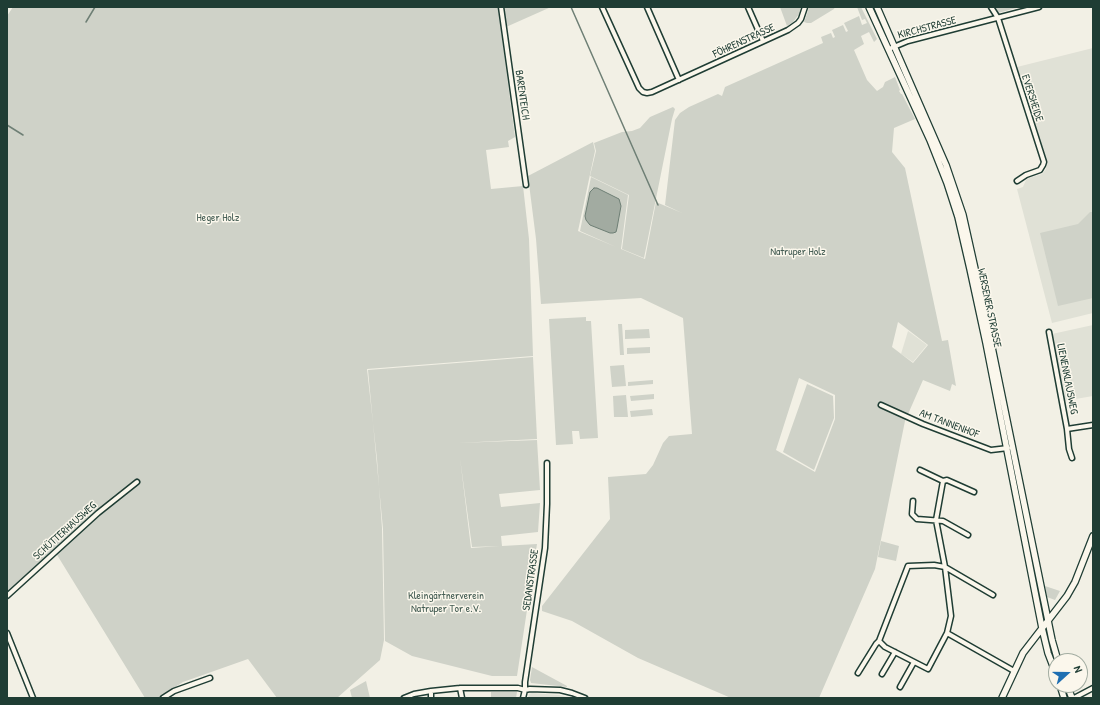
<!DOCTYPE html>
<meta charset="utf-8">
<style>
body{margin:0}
#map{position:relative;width:1100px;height:705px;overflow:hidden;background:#f2f0e5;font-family:"Patrick Hand",sans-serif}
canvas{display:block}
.frame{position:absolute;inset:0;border:8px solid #1f3d34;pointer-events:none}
.north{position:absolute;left:1048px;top:653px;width:40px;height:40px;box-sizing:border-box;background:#fbf7ec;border:1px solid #a3ada2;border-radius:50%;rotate:69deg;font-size:11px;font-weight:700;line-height:16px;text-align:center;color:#1f3d34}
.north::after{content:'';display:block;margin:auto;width:14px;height:18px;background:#1f6fb2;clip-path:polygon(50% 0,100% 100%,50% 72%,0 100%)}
</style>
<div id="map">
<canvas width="1100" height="705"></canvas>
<div class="frame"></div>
<div class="north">N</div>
</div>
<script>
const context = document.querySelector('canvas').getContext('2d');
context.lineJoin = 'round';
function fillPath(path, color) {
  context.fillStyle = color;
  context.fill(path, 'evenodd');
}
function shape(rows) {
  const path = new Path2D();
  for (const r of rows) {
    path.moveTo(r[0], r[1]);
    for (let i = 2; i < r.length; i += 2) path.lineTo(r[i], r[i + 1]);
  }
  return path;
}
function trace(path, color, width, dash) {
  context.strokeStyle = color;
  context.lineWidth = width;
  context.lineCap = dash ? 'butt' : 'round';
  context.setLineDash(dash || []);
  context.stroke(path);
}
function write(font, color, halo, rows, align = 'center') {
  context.font = font + ' "Patrick Hand",sans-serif';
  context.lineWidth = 3;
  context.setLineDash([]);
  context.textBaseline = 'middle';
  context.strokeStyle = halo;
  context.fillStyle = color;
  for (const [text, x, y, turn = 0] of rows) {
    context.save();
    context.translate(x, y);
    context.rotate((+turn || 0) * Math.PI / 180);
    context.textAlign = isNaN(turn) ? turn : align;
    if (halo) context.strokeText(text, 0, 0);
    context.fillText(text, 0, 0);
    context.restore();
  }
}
const built = shape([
 [1093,48,1093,313,1052,323,1017,189,1023,187,1026,180,1029,178,1042,174,1046,169,1047,161,1017,67],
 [1093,325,1093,396,1064,401,1052,334],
 [908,331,927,345,913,362,901,354],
 [532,693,559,695,570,698,528,698,529,694]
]);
const green = shape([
 [13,7,498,7,515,137,508,141,509,147,486,150,491,189,523,186,529,239,533,356,367,369,377,459,382,528,384,640,380,660,337,698,277,698,248,659,183,682,158,698,145,698,54,550,7,593,7,16],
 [504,7,551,7,506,27],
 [780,7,801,7,800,13,793,22,787,26],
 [809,7,835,7,834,9,811,23,807,23,804,22,807,14],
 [857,7,861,7,877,39,874,42,869,32,861,36,864,44,854,50,867,80,877,91,883,87,885,82,895,77,900,90,899,91,901,94,902,94,915,119,894,128,892,152,905,168,942,341,948,340,956,386,952,384,950,391,923,380,905,421,875,569,819,698,731,698,638,658,572,621,542,611,542,606,610,519,608,477,646,474,653,465,663,443,669,436,692,434,683,318,641,298,541,304,536,239,528,176,593,142,595,151,578,231,616,247,580,231,591,177,628,195,621,249,645,259,656,202,682,213,665,205,675,120,680,113,689,107,718,94,722,96,725,87,823,43,821,37,831,33,833,38,835,37,832,30,843,25,846,32,848,31,844,23,859,16,862,25,867,23,865,19,862,20],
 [898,322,928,345,913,363,892,347],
 [799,378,835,395,835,419,815,472,776,450],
 [995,7,1020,7,998,13],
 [673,107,675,109,672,119,644,258,622,249,629,195,590,176,596,151,594,143,622,132,632,131,640,128,650,117],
 [1090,212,1093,212,1093,298,1058,306,1040,233,1078,224],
 [586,317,586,321,591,321,598,438,580,439,579,431,572,431,573,444,556,445,549,319],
 [618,324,622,324,624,355,620,355],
 [649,329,650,338,625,339,625,330],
 [650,347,650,353,627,354,627,348],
 [533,357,537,439,458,443,537,440,540,490,499,494,501,507,540,503,538,532,501,536,502,546,537,544,517,676,492,676,412,656,385,641,383,529,368,370],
 [460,458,472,547,500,546,471,548],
 [624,365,626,386,612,387,610,366],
 [653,380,653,384,628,386,628,382],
 [807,384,833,396,834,418,814,470,783,452],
 [654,394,654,399,631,401,630,396],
 [626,395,628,417,614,417,613,396],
 [652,409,653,415,631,417,630,411],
 [881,541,899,546,896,561,878,557],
 [1045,586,1060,591,1055,600,1047,597],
 [532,667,567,686,567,687,531,683,530,680],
 [366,681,370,698,352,698,350,690],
 [491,692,517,692,516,698,491,698]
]);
const water = shape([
 [594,188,597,188,619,199,621,206,617,228,616,232,613,233,610,233,590,225,586,220,585,216,590,192,594,188]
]);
const stream = shape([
 [571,7,658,205],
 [86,22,95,7],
 [7,125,23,135]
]);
const street = shape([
 [501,7,526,185],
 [602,7,639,88,643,92,647,93,652,92,788,30,798,23,801,19,805,7],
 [647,7,679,80],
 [748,7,763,41],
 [991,7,998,18,1044,162,1043,165,1040,170,1026,175,1017,181],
 [889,49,908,41,1039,7],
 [1049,332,1067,429],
 [881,405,923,424,991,450,1008,448],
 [1072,458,1069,449,1067,429,1093,425],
 [920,470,943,481,947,480,974,492],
 [913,501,912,514,917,519,943,521,968,535],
 [7,596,98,513,137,482],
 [7,633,33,698],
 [947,633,1014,671],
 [879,641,885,647,928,669,947,633,951,616,945,567,936,520,943,481],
 [858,673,876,644,879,641,908,566,934,565,945,567,993,595],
 [882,674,895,652],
 [900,687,914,662],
 [460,688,462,698],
 [431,691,431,698],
 [163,698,174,691,210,678],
 [404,698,414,694,431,691,460,688,518,688,525,690,530,689,560,690,572,693,585,698],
 [523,698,525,690,525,682,545,548,547,504,547,463],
 [1074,698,1093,688]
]);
const secondary = shape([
 [869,7,930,140,947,183,958,217,970,269,986,343,1042,628,1048,653,1056,674],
 [877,7,946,165,963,215,986,318,1052,640,1058,661],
 [1060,685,1064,698],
 [1067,685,1072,698],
 [1002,698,1023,653,1067,596,1075,582,1093,536]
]);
const streetNames = [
 ["KIRCHSTRASSE",927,28,-15],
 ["FÖHRENSTRASSE",744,41,-25],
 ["BARENTEICH",522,95,82],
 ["EVERSHEIDE",1032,98,72],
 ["WERSENER STRASSE",989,308,78],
 ["LIENENKLAUSWEG",1067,379,79],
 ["AM TANNENHOF",949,424,21],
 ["SCHÜTTERHAUSWEG",65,531,-42],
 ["SEDANSTRASSE",531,580,-82]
];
const parkNames = [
 ["Heger Holz",218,218],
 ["Natruper Holz",798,252],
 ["Kleingärtnerverein",446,596],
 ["Natruper Tor e.V.",446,609]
];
fillPath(built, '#e0e1d6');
fillPath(green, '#cfd2c8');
fillPath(water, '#a2aba1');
trace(water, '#6e7f75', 1);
trace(stream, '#6e7f75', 1.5);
trace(street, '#1f3d34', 7);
trace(secondary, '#1f3d34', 8);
trace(street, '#fbf7ec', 4);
trace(secondary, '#fbf7ec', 5.5);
write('11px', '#1f3d34', '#fbf7ec', streetNames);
write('11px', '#425b52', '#fbf7ec', parkNames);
</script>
